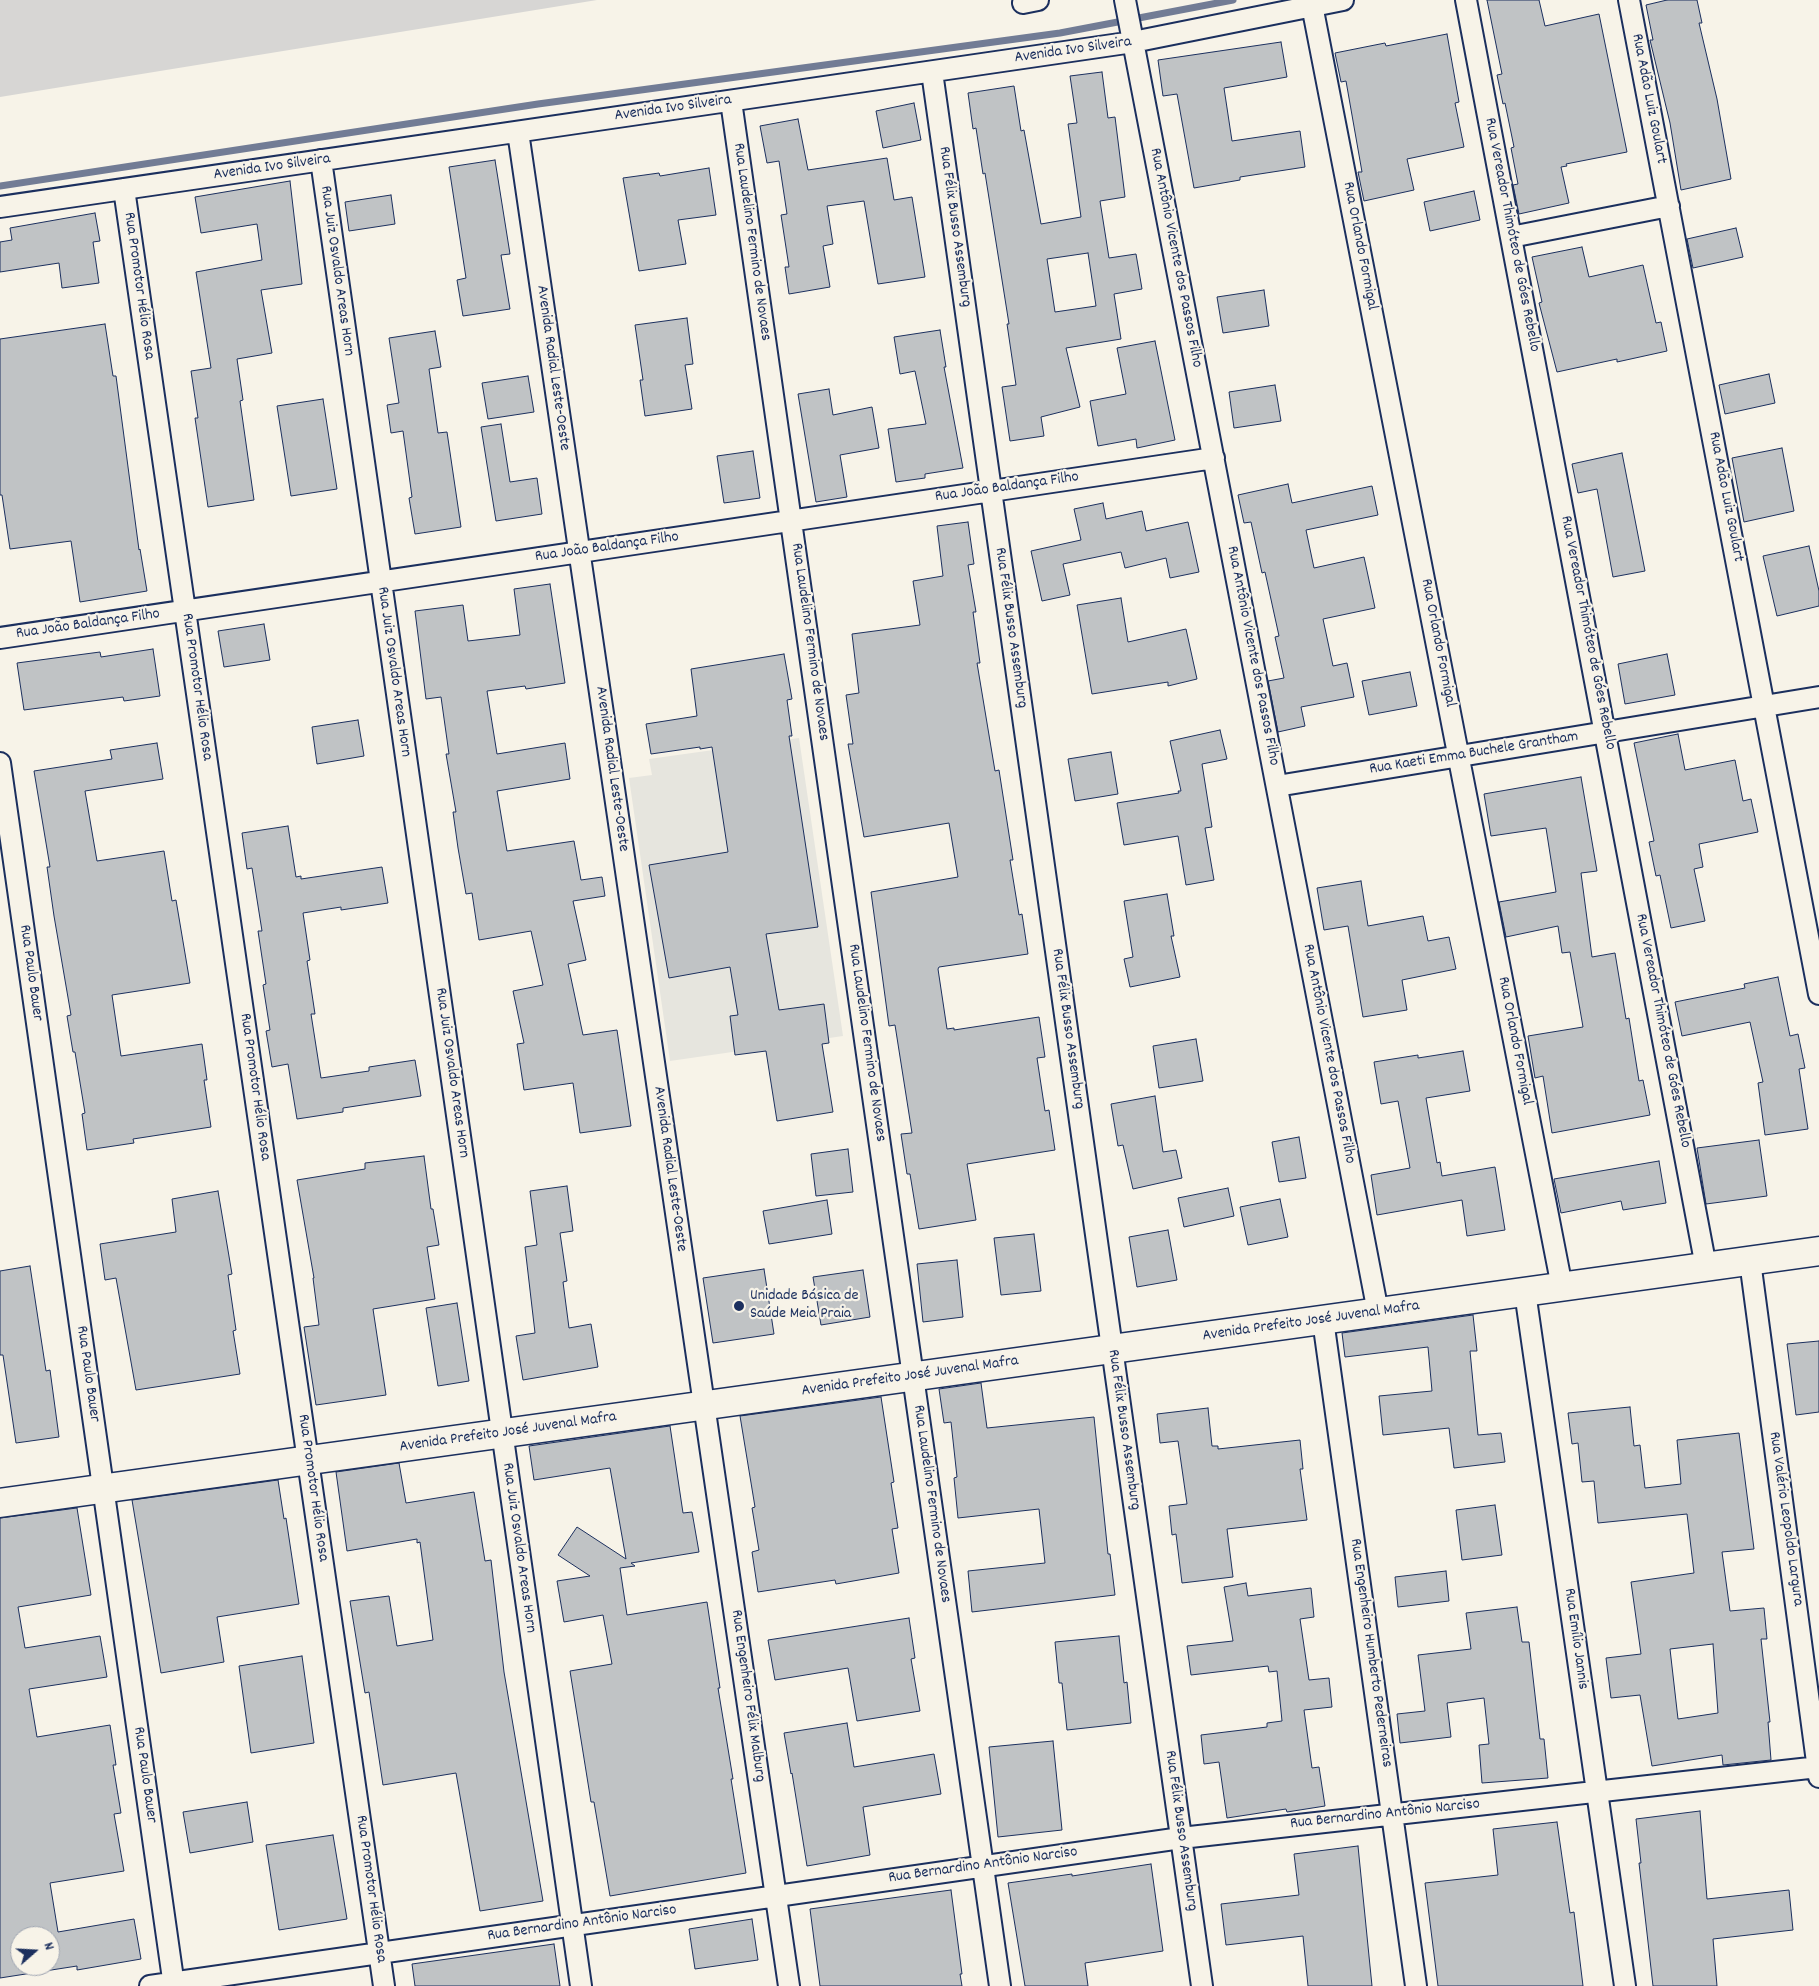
<!DOCTYPE html>
<meta charset="utf-8">
<style>
body{margin:0}
#map{position:relative;width:1819px;height:1986px;overflow:hidden;background:#f7f3e8;font-family:Dekko,sans-serif}
canvas{display:block}
.north{position:absolute;left:10px;top:1926px;width:50px;height:50px;box-sizing:border-box;background:#f7f3e8;border:1px solid #9fa5b1;border-radius:50%;rotate:71deg;font-size:14px;font-weight:700;line-height:20px;text-align:center;color:#1b2f5e}
.north::after{content:'';display:block;margin:auto;width:18px;height:22px;background:#1b2f5e;clip-path:polygon(50% 0,100% 100%,50% 72%,0 100%)}
</style>
<div id="map">
<canvas width="1819" height="1986"></canvas>
<div class="north">N</div>
</div>
<script>
const context = document.querySelector('canvas').getContext('2d');
context.lineJoin = 'round';
function fillPath(path, color) {
  context.fillStyle = color;
  context.fill(path, 'evenodd');
}
function shape(rows) {
  const path = new Path2D();
  for (const r of rows) {
    path.moveTo(r[0], r[1]);
    for (let i = 2; i < r.length; i += 2) path.lineTo(r[i], r[i + 1]);
  }
  return path;
}
function trace(path, color, width, dash) {
  context.strokeStyle = color;
  context.lineWidth = width;
  context.lineCap = dash ? 'butt' : 'round';
  context.setLineDash(dash || []);
  context.stroke(path);
}
function write(font, color, halo, rows, align = 'center') {
  context.font = font + ' Dekko,sans-serif';
  context.lineWidth = 4.5;
  context.setLineDash([]);
  context.textBaseline = 'middle';
  context.strokeStyle = halo;
  context.fillStyle = color;
  for (const [text, x, y, turn = 0] of rows) {
    context.save();
    context.translate(x, y);
    context.rotate((+turn || 0) * Math.PI / 180);
    context.textAlign = isNaN(turn) ? turn : align;
    if (halo) context.strokeText(text, 0, 0);
    context.fillText(text, 0, 0);
    context.restore();
  }
}
const built = shape([
 [799,738,843,1036,670,1061,629,778,652,775,649,759]
]);
const green = shape([
 [0,0,597,0,0,97]
]);
const stream = shape([
 [0,186,538,104,1060,33,1233,0]
]);
const building = shape([
 [1487,0,1539,0,1545,26,1599,14,1627,152,1566,164,1567,166,1561,167,1569,203,1519,214,1513,185,1518,184,1511,148,1514,147,1505,103,1503,104,1497,75,1502,74,1487,0],
 [1667,0,1697,0,1702,23,1699,23,1717,99,1731,179,1681,190,1670,123,1650,40,1653,40,1646,5,1667,0],
 [1447,34,1459,102,1455,103,1464,147,1407,159,1414,190,1364,201,1358,172,1362,172,1346,81,1341,82,1335,53,1385,43,1386,46,1447,34],
 [1281,42,1287,77,1224,88,1232,141,1300,131,1305,167,1240,177,1240,180,1194,188,1177,94,1163,96,1158,60,1281,42],
 [1102,72,1108,118,1115,117,1125,197,1100,201,1109,258,1136,254,1142,289,1114,294,1121,339,1066,348,1080,407,1041,417,1044,436,1010,441,1002,387,1016,385,1007,324,1009,324,985,173,983,174,976,128,973,129,968,93,1014,86,1021,131,1024,130,1041,224,1081,217,1068,124,1077,123,1070,76,1102,72],
 [1088,253,1096,306,1055,312,1047,259,1088,253],
 [914,103,921,140,883,148,876,111,914,103],
 [798,119,808,170,887,158,894,200,912,197,925,277,878,284,864,201,827,206,833,244,823,246,830,287,789,294,785,267,789,267,781,215,787,214,779,161,767,163,760,126,798,119],
 [495,160,510,254,501,255,510,309,463,316,457,280,466,278,449,167,495,160],
 [709,168,716,215,678,220,686,264,639,271,623,178,659,173,660,176,709,168],
 [290,181,302,284,261,290,272,353,237,359,243,400,240,401,254,500,208,507,195,418,198,418,191,371,211,368,196,272,262,260,257,224,201,233,195,197,290,181],
 [1474,191,1480,220,1430,231,1424,202,1474,191],
 [391,195,395,224,349,231,345,202,391,195],
 [95,213,100,241,93,242,99,283,62,288,59,263,0,272,0,242,12,240,10,228,95,213],
 [1736,228,1743,257,1693,268,1687,239,1736,228],
 [1582,247,1589,277,1643,265,1656,323,1661,322,1667,351,1617,362,1617,359,1557,372,1539,303,1542,302,1532,257,1582,247],
 [1264,290,1269,326,1223,333,1217,297,1264,290],
 [687,318,693,364,685,365,692,409,645,416,640,380,643,380,635,325,687,318],
 [105,324,113,376,116,376,139,550,140,549,147,591,80,602,71,541,10,549,2,495,0,495,0,339,105,324],
 [940,330,946,367,944,367,963,468,925,474,925,478,896,482,888,429,926,424,915,371,900,374,894,337,940,330],
 [435,331,441,367,429,369,438,433,447,432,461,527,415,534,409,498,412,497,403,431,391,433,387,405,399,403,389,338,435,331],
 [1155,341,1175,440,1137,448,1136,439,1098,446,1090,401,1126,394,1117,348,1155,341],
 [1769,374,1775,403,1725,414,1719,385,1769,374],
 [528,376,534,412,488,419,482,383,528,376],
 [1275,385,1281,421,1234,428,1229,392,1275,385],
 [829,389,833,415,872,407,879,448,840,455,847,497,816,502,798,394,829,389],
 [323,399,337,489,291,496,277,406,323,399],
 [501,424,510,482,537,478,542,514,496,521,481,427,501,424],
 [1782,448,1794,511,1744,522,1732,458,1782,448],
 [753,451,760,498,724,503,717,456,753,451],
 [1622,453,1645,571,1613,577,1597,489,1578,493,1572,464,1622,453],
 [1288,484,1292,503,1372,486,1378,515,1306,530,1314,568,1364,557,1375,608,1323,619,1333,666,1347,663,1354,697,1301,707,1305,726,1278,732,1268,681,1284,678,1275,637,1279,636,1265,572,1262,573,1251,522,1244,523,1238,495,1288,484],
 [1103,503,1106,519,1142,511,1146,531,1188,522,1199,572,1170,578,1166,558,1125,568,1121,552,1063,564,1070,595,1042,601,1031,551,1081,540,1074,509,1103,503],
 [968,522,974,564,968,565,976,612,973,612,980,663,977,663,995,771,999,770,1013,860,1010,860,1019,915,1022,914,1028,954,939,967,938,969,947,1029,954,1028,954,1030,1039,1017,1045,1057,1037,1058,1045,1111,1049,1110,1055,1150,967,1164,976,1220,919,1229,910,1174,907,1174,901,1134,912,1133,895,1025,889,1026,871,892,958,877,949,823,864,837,848,744,853,744,846,695,859,693,852,634,920,625,913,581,943,576,937,526,968,522],
 [1809,546,1819,591,1819,606,1777,616,1763,556,1809,546],
 [550,584,565,683,526,689,525,686,487,691,497,754,565,743,570,779,497,791,507,851,574,841,581,880,602,877,605,896,573,901,586,960,568,964,583,1035,617,1030,631,1126,580,1133,573,1083,524,1090,517,1044,524,1043,513,991,543,985,531,931,479,940,472,893,466,894,458,848,453,812,456,812,446,754,449,754,441,697,426,699,415,611,463,605,468,641,520,635,514,589,550,584],
 [1121,598,1128,642,1186,629,1197,679,1168,686,1168,682,1092,694,1077,605,1121,598],
 [264,624,270,660,224,667,218,631,264,624],
 [153,649,160,696,124,701,123,697,24,710,17,663,100,652,101,657,153,649],
 [784,654,792,699,787,700,792,736,789,736,818,927,766,934,779,1010,824,1004,829,1043,822,1044,833,1112,777,1121,766,1051,735,1055,730,1016,738,1015,730,967,669,978,649,865,728,852,712,747,700,749,700,747,651,754,646,724,697,716,691,669,784,654],
 [1667,654,1675,695,1625,704,1618,664,1667,654],
 [1410,672,1417,706,1369,715,1362,681,1410,672],
 [358,720,364,756,317,764,312,727,358,720],
 [1220,730,1227,759,1202,764,1212,827,1205,828,1214,880,1186,885,1178,836,1124,845,1117,803,1179,793,1178,791,1181,791,1170,741,1220,730],
 [1678,734,1685,770,1735,760,1743,801,1751,799,1758,832,1699,844,1703,867,1694,869,1705,921,1671,928,1660,875,1656,876,1649,842,1654,841,1634,743,1678,734],
 [157,743,163,779,85,791,97,861,164,851,172,901,176,900,190,983,112,995,121,1056,202,1044,207,1080,204,1080,211,1127,133,1139,134,1143,87,1150,82,1114,85,1113,75,1052,73,1052,67,1016,71,1015,54,916,47,867,50,867,34,771,112,759,110,750,157,743],
 [1111,752,1118,794,1075,801,1068,759,1111,752],
 [1581,777,1597,871,1581,873,1592,957,1615,953,1626,1019,1629,1018,1639,1081,1643,1080,1650,1115,1552,1133,1543,1076,1535,1078,1528,1036,1583,1027,1570,952,1562,953,1558,926,1506,937,1499,902,1556,892,1546,828,1491,836,1484,794,1581,777],
 [288,826,296,877,301,876,301,879,382,867,388,903,341,910,341,907,303,913,310,960,307,961,315,1014,311,1014,321,1078,369,1071,369,1067,415,1060,421,1096,343,1108,343,1112,297,1119,288,1064,272,1067,266,1031,270,1030,263,985,266,984,258,931,262,931,252,868,247,869,242,833,288,826],
 [1361,881,1368,926,1423,916,1428,941,1449,937,1456,969,1402,980,1407,1010,1363,1017,1348,926,1324,930,1317,888,1361,881],
 [1167,894,1174,936,1171,936,1180,977,1130,987,1124,959,1133,957,1124,901,1167,894],
 [1778,977,1790,1036,1798,1034,1805,1068,1799,1069,1808,1129,1765,1135,1758,1083,1763,1082,1750,1022,1682,1036,1675,1002,1745,988,1744,984,1778,977],
 [1196,1039,1203,1081,1159,1088,1153,1046,1196,1039],
 [1463,1051,1470,1091,1426,1098,1437,1163,1440,1162,1442,1176,1495,1167,1505,1230,1467,1236,1462,1200,1377,1215,1371,1175,1410,1168,1398,1101,1381,1104,1374,1062,1418,1055,1418,1058,1463,1051],
 [1155,1096,1163,1152,1176,1150,1182,1178,1133,1189,1123,1145,1118,1146,1111,1104,1155,1096],
 [1299,1137,1306,1178,1279,1182,1272,1142,1299,1137],
 [1759,1140,1767,1196,1706,1204,1697,1148,1759,1140],
 [848,1149,853,1192,816,1196,811,1154,848,1149],
 [424,1156,431,1209,433,1209,439,1245,427,1247,435,1299,373,1309,386,1395,316,1405,304,1327,319,1325,313,1278,314,1278,297,1180,365,1169,365,1163,424,1156],
 [1659,1161,1666,1203,1623,1210,1621,1201,1561,1213,1554,1179,1659,1161],
 [567,1186,573,1231,560,1233,567,1281,563,1282,569,1328,591,1324,598,1367,523,1380,516,1336,535,1333,525,1247,537,1245,530,1191,567,1186],
 [1228,1188,1234,1216,1184,1227,1178,1198,1228,1188],
 [218,1191,232,1274,228,1275,236,1330,233,1331,240,1374,136,1390,116,1278,105,1280,100,1244,176,1232,172,1199,218,1191],
 [1280,1199,1288,1237,1248,1245,1240,1207,1280,1199],
 [827,1200,832,1234,769,1244,763,1211,827,1200],
 [1168,1230,1177,1280,1137,1287,1129,1237,1168,1230],
 [1034,1234,1041,1291,1001,1295,994,1238,1034,1234],
 [957,1260,963,1317,923,1322,917,1264,957,1260],
 [30,1266,46,1371,50,1370,59,1437,16,1443,3,1355,0,1355,0,1271,30,1266],
 [764,1269,774,1334,713,1343,703,1278,764,1269],
 [863,1270,870,1317,821,1325,813,1277,863,1270],
 [457,1303,469,1381,438,1386,426,1308,457,1303],
 [1473,1315,1477,1351,1470,1351,1478,1435,1501,1433,1505,1462,1454,1468,1449,1428,1383,1435,1379,1396,1432,1391,1428,1347,1345,1357,1342,1333,1473,1315],
 [1819,1341,1819,1412,1796,1415,1787,1344,1819,1341],
 [981,1383,987,1428,1094,1417,1108,1554,1110,1554,1115,1595,972,1612,968,1571,1045,1563,1039,1509,958,1518,954,1478,957,1477,951,1422,944,1423,939,1389,981,1383],
 [881,1397,894,1482,891,1483,898,1528,892,1529,899,1573,836,1584,835,1580,758,1592,752,1552,759,1550,752,1508,755,1507,740,1416,881,1397],
 [1630,1407,1634,1446,1640,1445,1645,1488,1681,1484,1677,1440,1739,1433,1754,1549,1722,1552,1730,1611,1764,1608,1767,1639,1761,1639,1770,1722,1768,1722,1771,1760,1723,1765,1722,1755,1652,1766,1640,1695,1611,1698,1606,1658,1641,1654,1631,1582,1694,1573,1687,1514,1598,1523,1594,1481,1582,1482,1578,1443,1572,1444,1568,1413,1630,1407],
 [1713,1644,1718,1713,1678,1719,1670,1649,1713,1644],
 [1208,1408,1212,1446,1218,1446,1218,1449,1300,1440,1303,1469,1300,1469,1307,1520,1227,1529,1233,1577,1182,1583,1176,1534,1172,1535,1169,1506,1187,1504,1178,1441,1160,1443,1157,1414,1208,1408],
 [670,1426,683,1513,692,1512,699,1552,631,1563,635,1566,620,1568,627,1615,707,1602,720,1688,718,1688,733,1779,731,1779,746,1873,610,1896,594,1802,591,1802,570,1671,612,1664,603,1615,564,1622,557,1581,590,1576,558,1555,577,1527,626,1559,610,1468,534,1480,529,1446,670,1426],
 [399,1463,406,1503,474,1492,485,1561,491,1560,504,1672,543,1901,480,1911,456,1773,383,1785,369,1692,365,1693,350,1601,389,1596,397,1646,433,1640,420,1542,417,1543,417,1539,347,1551,336,1472,399,1463],
 [278,1480,284,1519,286,1518,299,1604,217,1617,224,1662,161,1673,132,1500,278,1480],
 [1495,1505,1502,1555,1462,1560,1456,1510,1495,1505],
 [77,1508,91,1595,18,1607,25,1648,100,1636,107,1677,29,1689,37,1737,110,1725,116,1765,113,1765,121,1813,114,1814,124,1871,50,1883,58,1932,134,1919,141,1959,77,1970,77,1966,0,1978,0,1518,77,1508],
 [20,1936,50,1936,50,1966,20,1966,20,1936],
 [1446,1571,1449,1601,1398,1607,1395,1577,1446,1571],
 [1246,1583,1248,1596,1311,1588,1314,1617,1300,1619,1309,1680,1329,1678,1332,1707,1304,1710,1312,1768,1319,1767,1325,1806,1287,1812,1286,1809,1227,1818,1219,1762,1204,1764,1201,1735,1267,1727,1267,1723,1282,1721,1277,1671,1269,1672,1268,1666,1191,1675,1187,1646,1233,1641,1224,1587,1246,1583],
 [1517,1607,1522,1642,1529,1642,1540,1739,1544,1739,1548,1778,1482,1783,1479,1745,1489,1744,1484,1698,1447,1703,1451,1737,1400,1743,1397,1714,1425,1711,1418,1655,1471,1649,1466,1613,1517,1607],
 [909,1618,915,1658,911,1659,920,1711,857,1721,848,1668,775,1680,768,1640,909,1618],
 [1119,1636,1124,1683,1127,1682,1131,1723,1067,1730,1062,1683,1059,1683,1055,1642,1119,1636],
 [302,1656,314,1743,251,1753,239,1666,302,1656],
 [847,1723,854,1767,934,1754,941,1794,863,1807,870,1855,807,1866,792,1773,791,1774,784,1733,847,1723],
 [1053,1741,1062,1830,998,1837,989,1747,1053,1741],
 [247,1802,253,1842,190,1853,183,1812,247,1802],
 [1700,1811,1707,1899,1789,1890,1793,1930,1713,1939,1717,1986,1653,1986,1639,1863,1641,1863,1636,1819,1700,1811],
 [1557,1822,1570,1913,1574,1912,1583,1986,1438,1986,1425,1883,1498,1875,1493,1829,1557,1822],
 [333,1835,347,1919,279,1930,266,1845,333,1835],
 [1358,1846,1372,1986,1308,1986,1303,1936,1226,1945,1221,1904,1299,1895,1294,1854,1358,1846],
 [1151,1864,1163,1951,1085,1963,1088,1986,1025,1986,1008,1883,1072,1874,1072,1876,1151,1864],
 [951,1890,962,1974,960,1974,962,1986,820,1986,810,1909,951,1890],
 [752,1919,758,1960,695,1969,689,1929,752,1919],
 [554,1944,560,1986,415,1986,412,1964,554,1944]
]);
const street = shape([
 [1125,0,1378,1312],
 [1311,0,1562,1287],
 [1466,0,1706,1267],
 [1629,0,1819,994],
 [1023,3,1038,0],
 [932,72,1202,1986],
 [731,101,1000,1986],
 [518,132,789,1986],
 [321,160,581,1986],
 [124,189,384,1986],
 [0,207,1133,42,1343,0],
 [1511,237,1669,206],
 [0,638,1214,458],
 [0,763,174,1986],
 [1277,786,1819,697],
 [1750,1261,1819,1777],
 [1525,1292,1625,1986],
 [1323,1320,1416,1986],
 [150,1986,1181,1838,1819,1767]
]);
const secondary = shape([
 [0,1503,1819,1251]
]);
const markers = [
 [739,1306,6,"#1b2f5e"]
];
const streetNames = [
 ["Avenida Ivo Silveira",1073,51,-8],
 ["Rua Adão Luiz Goulart",1648,99,79],
 ["Avenida Ivo Silveira",673,109,-8],
 ["Avenida Ivo Silveira",272,168,-8],
 ["Rua Félix Busso Assemburg",954,227,82],
 ["Rua Vereador Thimóteo de Góes Rebello",1511,235,79],
 ["Rua Laudelino Fermino de Novaes",751,242,82],
 ["Rua Orlando Formigal",1359,246,79],
 ["Rua Antônio Vicente dos Passos Filho",1175,258,79],
 ["Rua Juiz Osvaldo Areas Horn",336,271,82],
 ["Rua Promotor Hélio Rosa",138,286,82],
 ["Avenida Radial Leste-Oeste",552,368,82],
 ["Rua João Baldança Filho",1007,488,-8],
 ["Rua Adão Luiz Goulart",1725,497,79],
 ["Rua João Baldança Filho",607,548,-8],
 ["Rua João Baldança Filho",88,625,-8],
 ["Rua Félix Busso Assemburg",1010,628,82],
 ["Rua Vereador Thimóteo de Góes Rebello",1587,633,79],
 ["Rua Laudelino Fermino de Novaes",809,642,82],
 ["Rua Orlando Formigal",1437,643,79],
 ["Rua Antônio Vicente dos Passos Filho",1252,656,79],
 ["Rua Juiz Osvaldo Areas Horn",393,672,82],
 ["Rua Promotor Hélio Rosa",196,687,82],
 ["Rua Kaeti Emma Buchele Grantham",1474,754,-9],
 ["Avenida Radial Leste-Oeste",611,769,82],
 ["Rua Paulo Bauer",30,973,82],
 ["Rua Félix Busso Assemburg",1067,1029,82],
 ["Rua Vereador Thimóteo de Góes Rebello",1662,1031,79],
 ["Rua Orlando Formigal",1514,1041,79],
 ["Rua Laudelino Fermino de Novaes",866,1043,82],
 ["Rua Antônio Vicente dos Passos Filho",1328,1054,79],
 ["Rua Juiz Osvaldo Areas Horn",451,1073,82],
 ["Rua Promotor Hélio Rosa",254,1087,82],
 ["Avenida Radial Leste-Oeste",669,1169,82],
 ["Avenida Prefeito José Juvenal Mafra",1311,1322,-8],
 ["Rua Paulo Bauer",87,1374,82],
 ["Avenida Prefeito José Juvenal Mafra",910,1377,-8],
 ["Rua Félix Busso Assemburg",1123,1430,82],
 ["Avenida Prefeito José Juvenal Mafra",508,1433,-8],
 ["Rua Promotor Hélio Rosa",312,1488,82],
 ["Rua Laudelino Fermino de Novaes",931,1504,82],
 ["Rua Valério Leopoldo Largura",1785,1519,82],
 ["Rua Juiz Osvaldo Areas Horn",518,1548,82],
 ["Rua Emílio Jannis",1575,1639,82],
 ["Rua Engenheiro Humberto Pederneiras",1370,1653,82],
 ["Rua Engenheiro Félix Malburg",747,1696,82],
 ["Rua Paulo Bauer",144,1775,82],
 ["Rua Bernardino Antônio Narciso",1385,1815,-6],
 ["Rua Félix Busso Assemburg",1180,1831,82],
 ["Rua Bernardino Antônio Narciso",983,1866,-8],
 ["Rua Promotor Hélio Rosa",370,1889,82],
 ["Rua Bernardino Antônio Narciso",582,1924,-8]
];
const poiNames = [
 ["Unidade Básica de",750,1297],
 ["Saúde Meia Praia",750,1315]
];
fillPath(built, '#e6e5de');
fillPath(green, '#d7d6d4');
trace(stream, '#727c95', 7);
fillPath(building, '#c0c3c5');
trace(building, '#1b2f5e', 1);
trace(street, '#1b2f5e', 24);
trace(secondary, '#1b2f5e', 31);
trace(street, '#f7f3e8', 20);
trace(secondary, '#f7f3e8', 28);
for (const [x, y, r, color] of markers) {
  const dot = new Path2D();
  dot.arc(x, y, r, 0, 2 * Math.PI);
  context.fillStyle = color;
  context.fill(dot);
  trace(dot, '#f7f3e8', 2);
}
write('16px', '#1b2f5e', '#f7f3e8', streetNames);
write('16px', '#1b2f5e', '#f7f3e8', poiNames, 'left');
</script>
